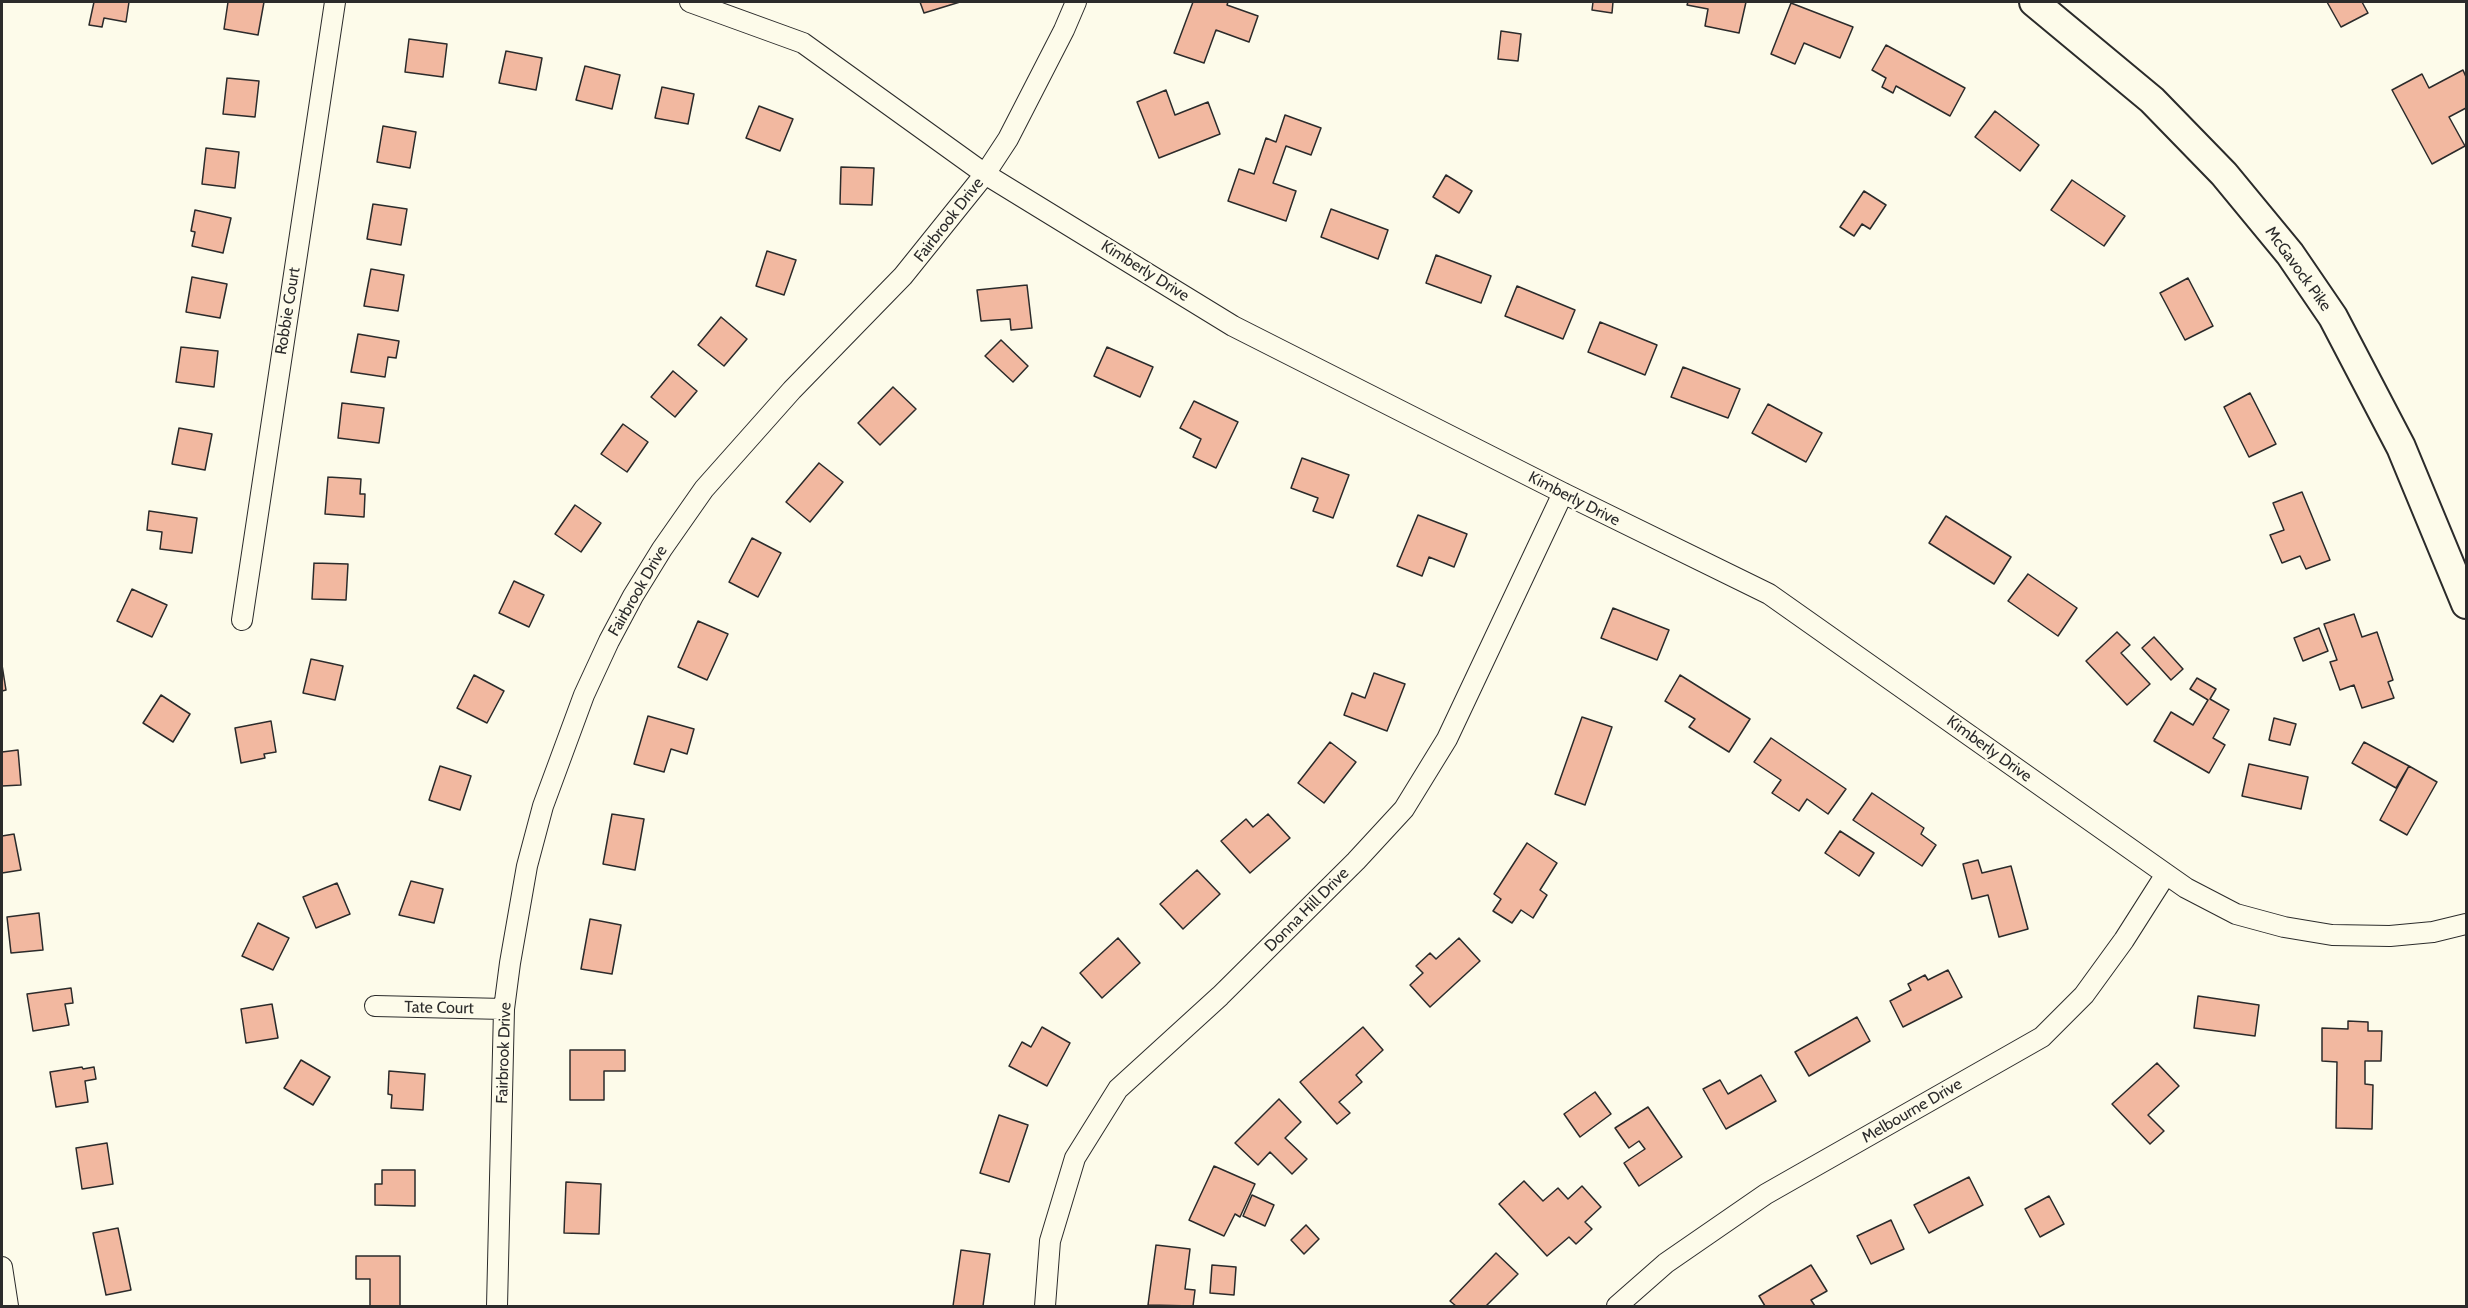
<!DOCTYPE html>
<style>
body{margin:0}
#map{position:relative;width:2468px;height:1308px;overflow:hidden;background:#fdfbea;font-family:Cabin,sans-serif}
canvas{display:block}
.frame{position:absolute;inset:0;border:3px solid #2b2b2b;pointer-events:none}
</style>
<div id="map">
<canvas width="2468" height="1308"></canvas>
<div class="frame"></div>
</div>
<script>
const context = document.querySelector('canvas').getContext('2d');
context.lineJoin = 'round';
function fillPath(path, color) {
  context.fillStyle = color;
  context.fill(path, 'evenodd');
}
function shape(rows) {
  const path = new Path2D();
  for (const r of rows) {
    path.moveTo(r[0], r[1]);
    for (let i = 2; i < r.length; i += 2) path.lineTo(r[i], r[i + 1]);
  }
  return path;
}
function trace(path, color, width, dash) {
  context.strokeStyle = color;
  context.lineWidth = width;
  context.lineCap = dash ? 'butt' : 'round';
  context.setLineDash(dash || []);
  context.stroke(path);
}
function write(font, color, halo, rows, align = 'center') {
  context.font = font + ' Cabin,sans-serif';
  context.lineWidth = 4.5;
  context.setLineDash([]);
  context.textBaseline = 'middle';
  context.strokeStyle = halo;
  context.fillStyle = color;
  for (const [text, x, y, turn = 0] of rows) {
    context.save();
    context.translate(x, y);
    context.rotate((+turn || 0) * Math.PI / 180);
    context.textAlign = isNaN(turn) ? turn : align;
    if (halo) context.strokeText(text, 0, 0);
    context.fillText(text, 0, 0);
    context.restore();
  }
}
const building = shape([
 [94,2,129,2,126,22,104,18,102,27,89,25,94,2],
 [228,2,264,2,258,35,224,29,228,2],
 [920,2,960,2,924,13,920,2],
 [1193,2,1228,2,1227,5,1258,16,1249,42,1216,30,1204,63,1174,53,1193,2],
 [1593,2,1613,2,1612,13,1592,10,1593,2],
 [1688,2,1746,2,1739,33,1705,26,1708,9,1687,5,1688,2],
 [2327,2,2362,2,2368,13,2341,27,2327,2],
 [1791,3,1853,27,1840,58,1804,43,1795,64,1771,54,1791,3],
 [1501,31,1521,34,1518,61,1498,59,1501,31],
 [409,39,447,44,443,77,405,72,409,39],
 [1886,45,1965,88,1950,116,1896,86,1893,93,1882,87,1886,78,1872,70,1886,45],
 [506,51,542,58,536,90,499,83,506,51],
 [585,66,620,75,612,109,576,100,585,66],
 [2463,70,2466,77,2466,108,2449,117,2465,146,2432,164,2392,90,2422,74,2429,88,2463,70],
 [227,78,259,81,255,117,223,114,227,78],
 [662,87,694,94,688,124,655,118,662,87],
 [1166,90,1175,115,1208,102,1220,134,1159,158,1137,102,1166,90],
 [759,106,793,119,780,151,746,138,759,106],
 [1995,111,2039,145,2020,171,1975,137,1995,111],
 [1285,115,1321,128,1311,155,1286,146,1273,183,1296,191,1286,221,1228,201,1239,169,1254,174,1266,138,1276,142,1285,115],
 [383,126,416,132,410,168,377,162,383,126],
 [206,148,239,152,235,188,202,184,206,148],
 [841,167,874,168,872,205,840,204,841,167],
 [1446,175,1472,191,1459,213,1433,197,1446,175],
 [2072,180,2125,216,2104,246,2051,210,2072,180],
 [1864,191,1886,205,1870,229,1862,224,1854,236,1840,227,1864,191],
 [373,204,407,209,401,245,367,239,373,204],
 [1331,209,1388,230,1378,259,1321,237,1331,209],
 [195,210,231,218,223,253,192,246,195,232,191,231,195,210],
 [767,251,796,260,784,295,756,286,767,251],
 [1436,255,1491,276,1481,303,1426,283,1436,255],
 [371,269,404,275,398,311,364,306,371,269],
 [192,277,227,284,220,318,186,312,192,277],
 [2188,278,2213,326,2185,340,2160,293,2188,278],
 [1027,285,1032,328,1011,330,1010,319,981,321,977,290,1027,285],
 [1517,286,1575,310,1563,339,1505,316,1517,286],
 [721,317,747,339,724,366,698,345,721,317],
 [1600,322,1657,345,1645,375,1588,352,1600,322],
 [358,334,399,341,396,358,388,357,385,377,351,372,358,334],
 [1001,340,1028,366,1013,382,985,356,1001,340],
 [181,347,218,351,214,387,176,382,181,347],
 [1107,347,1153,367,1140,397,1094,376,1107,347],
 [1683,367,1740,389,1728,418,1671,397,1683,367],
 [673,371,697,391,675,417,651,397,673,371],
 [893,387,916,409,880,445,858,423,893,387],
 [2250,393,2276,444,2249,457,2224,407,2250,393],
 [1194,401,1238,422,1216,468,1193,457,1201,439,1180,428,1194,401],
 [342,403,384,408,379,443,338,438,342,403],
 [1768,404,1822,433,1806,462,1752,433,1768,404],
 [623,424,648,442,627,472,601,454,623,424],
 [179,428,212,434,205,470,172,464,179,428],
 [1302,458,1349,475,1333,518,1313,511,1318,498,1291,488,1302,458],
 [819,463,843,482,810,522,786,502,819,463],
 [328,477,361,479,360,494,365,494,364,517,325,514,328,477],
 [2302,492,2330,560,2306,569,2300,556,2282,563,2270,535,2284,530,2273,503,2302,492],
 [575,505,601,523,581,552,555,534,575,505],
 [149,511,197,518,192,553,160,549,162,532,147,530,149,511],
 [1418,515,1467,534,1454,567,1429,557,1422,576,1397,566,1418,515],
 [1946,516,2011,557,1994,584,1929,543,1946,516],
 [752,538,781,553,758,597,729,582,752,538],
 [314,563,348,564,346,600,312,599,314,563],
 [2028,574,2077,608,2058,636,2008,601,2028,574],
 [514,581,544,595,529,627,499,613,514,581],
 [132,589,167,605,152,637,117,621,132,589],
 [1613,608,1669,630,1657,660,1601,638,1613,608],
 [2354,614,2362,637,2377,632,2393,680,2388,682,2394,698,2362,708,2354,685,2340,690,2330,662,2337,660,2324,624,2354,614],
 [698,621,728,634,707,680,678,667,698,621],
 [2319,628,2328,651,2303,661,2294,638,2319,628],
 [2117,632,2130,645,2121,653,2150,684,2127,705,2086,661,2117,632],
 [2154,637,2183,669,2171,680,2142,648,2154,637],
 [311,659,343,666,335,700,303,693,311,659],
 [2,665,6,690,2,691,2,665],
 [1374,673,1405,684,1387,731,1344,715,1352,693,1365,698,1374,673],
 [474,675,504,691,487,723,457,708,474,675],
 [1680,675,1750,719,1729,752,1689,727,1695,719,1665,701,1680,675],
 [2197,678,2216,689,2210,699,2229,710,2213,738,2225,745,2209,773,2154,741,2171,712,2193,725,2208,700,2190,689,2197,678],
 [161,695,190,714,173,742,143,723,161,695],
 [648,716,694,729,687,754,671,749,664,772,634,764,648,716],
 [1582,717,1612,727,1585,805,1555,794,1582,717],
 [2274,718,2296,724,2290,745,2269,740,2274,718],
 [271,721,276,752,264,754,265,758,241,763,235,728,271,721],
 [1771,738,1846,789,1828,814,1807,799,1799,811,1772,793,1781,780,1754,762,1771,738],
 [1330,742,1356,762,1324,803,1298,783,1330,742],
 [2364,742,2409,766,2396,788,2352,763,2364,742],
 [18,750,21,785,2,786,2,752,18,750],
 [2249,764,2308,777,2301,809,2242,796,2249,764],
 [440,766,471,776,460,810,429,800,440,766],
 [2409,766,2437,782,2407,835,2380,820,2409,766],
 [1872,793,1924,828,1921,834,1936,845,1922,866,1853,820,1872,793],
 [612,814,644,819,635,870,603,864,612,814],
 [1268,814,1290,838,1250,873,1221,841,1246,819,1253,827,1268,814],
 [1840,831,1874,853,1859,876,1825,853,1840,831],
 [14,834,21,870,2,873,2,836,14,834],
 [1527,843,1557,863,1540,890,1547,895,1533,918,1521,910,1512,923,1493,911,1501,899,1494,894,1527,843],
 [1978,860,1982,873,2011,866,2028,929,1999,937,1988,895,1972,899,1963,864,1978,860],
 [1197,870,1220,894,1183,929,1160,904,1197,870],
 [411,881,443,889,434,923,399,915,411,881],
 [337,883,350,914,316,928,303,897,337,883],
 [39,913,43,950,11,953,7,917,39,913],
 [590,919,621,925,612,974,581,969,590,919],
 [258,923,289,938,273,970,242,956,258,923],
 [1118,938,1140,963,1102,998,1080,973,1118,938],
 [1459,938,1480,961,1430,1007,1410,985,1423,973,1416,966,1430,953,1436,959,1459,938],
 [1948,970,1962,997,1903,1027,1890,1001,1911,990,1908,984,1925,975,1928,980,1948,970],
 [71,988,73,1003,65,1004,69,1025,33,1031,27,994,71,988],
 [2198,996,2259,1005,2255,1036,2194,1028,2198,996],
 [272,1004,278,1038,246,1043,241,1009,272,1004],
 [1857,1017,1870,1041,1809,1076,1795,1052,1857,1017],
 [2348,1021,2368,1022,2368,1031,2382,1031,2381,1061,2365,1061,2365,1084,2373,1085,2372,1129,2336,1128,2337,1062,2322,1061,2322,1028,2348,1029,2348,1021],
 [1042,1027,1070,1043,1047,1086,1009,1066,1022,1042,1031,1047,1042,1027],
 [1363,1027,1383,1050,1356,1075,1362,1082,1339,1102,1350,1113,1337,1124,1300,1082,1363,1027],
 [570,1050,625,1050,625,1071,604,1071,604,1100,570,1100,570,1050],
 [301,1060,330,1077,313,1105,284,1088,301,1060],
 [2157,1063,2179,1086,2148,1115,2164,1131,2150,1144,2112,1104,2157,1063],
 [82,1067,83,1069,94,1067,96,1079,85,1081,88,1102,56,1107,50,1072,82,1067],
 [389,1071,425,1074,423,1110,391,1108,392,1095,388,1094,389,1071],
 [1761,1075,1776,1101,1726,1129,1703,1089,1720,1080,1728,1094,1761,1075],
 [1595,1092,1611,1114,1580,1137,1564,1114,1595,1092],
 [1279,1099,1301,1122,1285,1138,1307,1159,1292,1174,1270,1152,1258,1165,1235,1143,1279,1099],
 [1648,1107,1682,1157,1639,1186,1624,1163,1645,1149,1639,1141,1629,1148,1615,1128,1648,1107],
 [999,1115,1028,1125,1009,1182,980,1173,999,1115],
 [107,1143,113,1184,82,1189,76,1148,107,1143],
 [1214,1166,1255,1184,1240,1217,1235,1214,1224,1236,1189,1220,1214,1166],
 [382,1170,415,1170,415,1206,375,1205,375,1184,382,1184,382,1170],
 [1969,1177,1983,1205,1929,1233,1914,1205,1969,1177],
 [1524,1181,1543,1201,1558,1188,1568,1199,1582,1186,1601,1207,1585,1222,1592,1229,1576,1244,1569,1237,1547,1256,1499,1204,1524,1181],
 [566,1182,601,1184,599,1234,564,1233,566,1182],
 [1252,1195,1274,1205,1265,1226,1243,1216,1252,1195],
 [2049,1196,2064,1224,2040,1237,2025,1209,2049,1196],
 [1891,1220,1904,1249,1871,1264,1857,1236,1891,1220],
 [1306,1225,1319,1239,1304,1254,1291,1240,1306,1225],
 [118,1228,131,1290,106,1295,93,1233,118,1228],
 [1156,1245,1190,1249,1185,1289,1195,1290,1193,1306,1148,1305,1156,1245],
 [961,1250,990,1254,983,1306,953,1306,961,1250],
 [1496,1253,1518,1274,1486,1306,1456,1306,1450,1301,1496,1253],
 [356,1256,400,1256,400,1306,370,1306,370,1279,356,1279,356,1256],
 [1212,1265,1236,1267,1234,1295,1210,1293,1212,1265],
 [1811,1265,1827,1291,1811,1300,1815,1306,1765,1306,1759,1296,1811,1265]
]);
const street = shape([
 [690,2,803,43,985,174,1233,326,1563,493,1769,594,2166,874,2186,888,2236,914,2284,927,2332,935,2390,936,2433,932,2466,924],
 [242,620,335,2],
 [375,1006,504,1009],
 [2,1267,8,1306],
 [497,1306,504,1009,510,963,527,866,543,806,584,695,609,641,633,596,662,549,704,489,792,390,903,276,985,174,1008,139,1064,30,1076,2],
 [1045,1306,1050,1241,1075,1158,1118,1089,1220,996,1356,861,1404,809,1447,739,1563,493],
 [1617,1306,1666,1263,1766,1194,2042,1037,2084,995,2124,940,2166,874]
]);
const secondary = shape([
 [2034,2,2152,100,2224,174,2290,254,2333,317,2401,447,2466,604]
]);
const streetNames = [
 ["Fairbrook Drive",949,220,-52],
 ["McGavock Pike",2298,269,54],
 ["Kimberly Drive",1145,271,32],
 ["Robbie Court",288,311,-81],
 ["Kimberly Drive",1574,499,27],
 ["Fairbrook Drive",638,591,-60],
 ["Kimberly Drive",1989,749,36],
 ["Donna Hill Drive",1307,910,-45],
 ["Tate Court",439,1008,1],
 ["Fairbrook Drive",504,1053,-88],
 ["Melbourne Drive",1912,1111,-30]
];
fillPath(building, '#f2b8a0');
trace(building, '#2b2b2b', 1.5);
trace(street, '#2b2b2b', 22);
trace(secondary, '#2b2b2b', 32);
trace(street, '#fdfbea', 20);
trace(secondary, '#fdfbea', 28);
write('16px', '#2b2b2b', '#fdfbea', streetNames);
</script>
